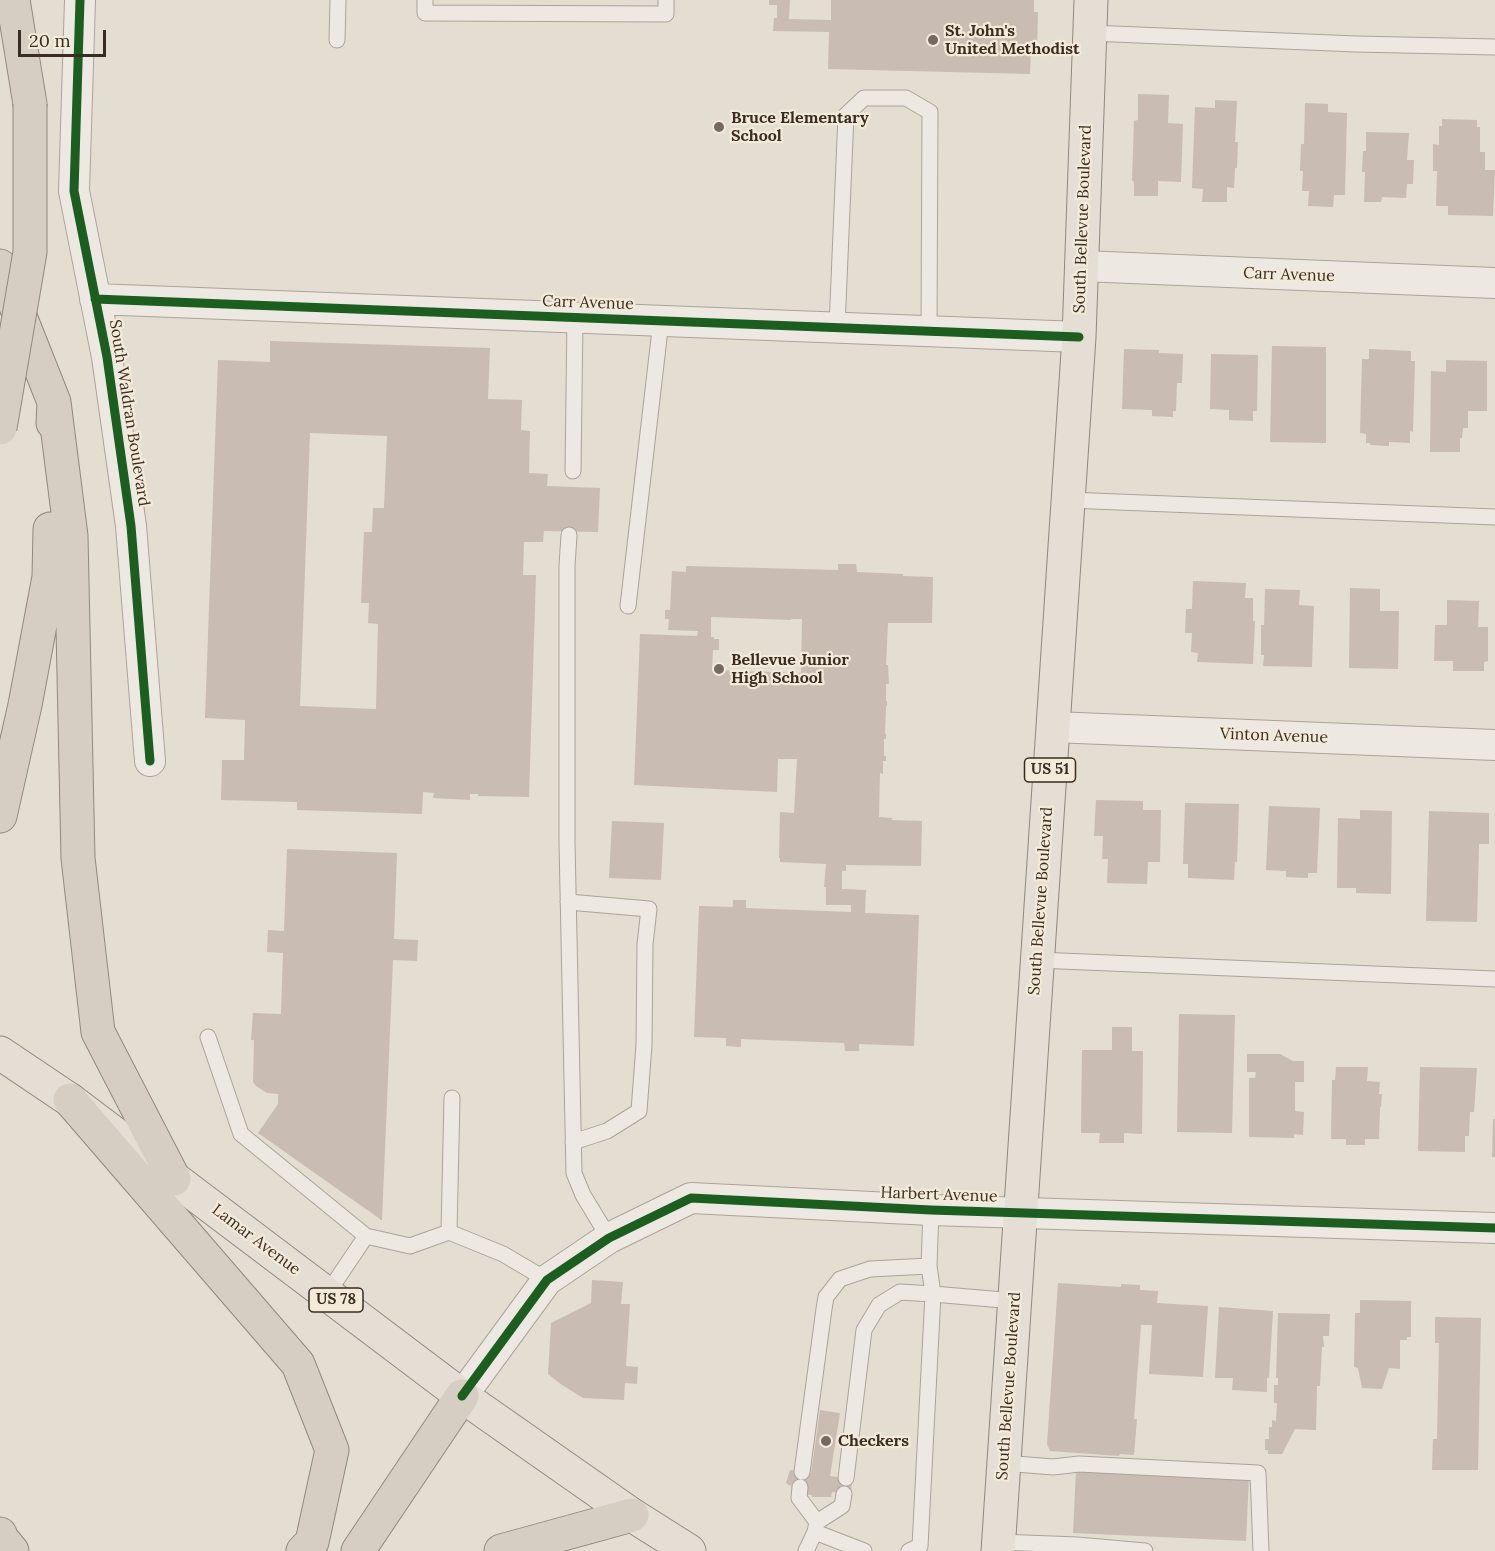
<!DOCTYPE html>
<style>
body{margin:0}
#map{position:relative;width:1495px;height:1551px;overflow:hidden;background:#e4ddd2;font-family:Lora,serif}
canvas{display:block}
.scale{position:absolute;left:18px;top:30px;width:88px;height:27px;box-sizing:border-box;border:3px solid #392c22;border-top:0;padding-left:8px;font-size:18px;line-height:21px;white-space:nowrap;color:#392c22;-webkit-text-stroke:4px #f4ead9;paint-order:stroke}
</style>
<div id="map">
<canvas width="1495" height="1551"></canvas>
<div class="scale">20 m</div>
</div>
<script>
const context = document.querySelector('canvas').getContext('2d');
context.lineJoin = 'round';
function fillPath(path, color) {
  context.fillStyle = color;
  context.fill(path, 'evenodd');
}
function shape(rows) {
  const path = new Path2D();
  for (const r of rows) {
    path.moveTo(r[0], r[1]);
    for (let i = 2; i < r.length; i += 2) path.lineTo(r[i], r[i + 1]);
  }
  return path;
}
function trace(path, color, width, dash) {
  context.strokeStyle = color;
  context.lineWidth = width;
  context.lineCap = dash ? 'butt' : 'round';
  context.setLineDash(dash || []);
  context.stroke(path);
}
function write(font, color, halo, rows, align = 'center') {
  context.font = font + ' Lora,serif';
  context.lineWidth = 4.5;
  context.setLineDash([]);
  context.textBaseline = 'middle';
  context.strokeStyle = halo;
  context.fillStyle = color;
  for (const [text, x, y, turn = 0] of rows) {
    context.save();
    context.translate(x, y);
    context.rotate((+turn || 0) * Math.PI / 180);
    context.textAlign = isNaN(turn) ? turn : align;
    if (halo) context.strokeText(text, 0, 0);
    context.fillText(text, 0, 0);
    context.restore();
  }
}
const building = shape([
 [769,0,790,0,789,19,831,20,831,0,1034,0,1034,12,1038,12,1037,48,1031,48,1030,74,828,69,829,32,773,31,774,18,777,18,777,5,769,5],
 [1138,94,1169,95,1168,123,1183,124,1181,182,1158,181,1158,196,1134,196,1134,182,1132,180,1134,121,1138,120],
 [1215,100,1237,101,1235,142,1238,142,1237,168,1235,168,1234,188,1227,187,1227,202,1202,202,1203,189,1192,188,1195,107,1215,108],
 [1305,103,1328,104,1328,112,1347,113,1345,195,1334,195,1333,207,1308,206,1309,191,1302,191,1303,171,1300,171,1301,144,1304,144],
 [1442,119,1477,120,1477,127,1480,127,1480,152,1485,152,1485,170,1495,170,1493,216,1448,215,1448,206,1436,206,1437,171,1433,171,1433,144,1439,145,1439,126,1442,126],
 [1366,132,1409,133,1407,160,1414,160,1413,184,1407,184,1406,198,1382,197,1381,202,1364,202,1365,172,1362,172,1363,151,1366,151],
 [270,341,490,348,488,399,522,400,521,430,530,431,529,473,548,474,547,486,600,488,598,532,544,531,543,542,524,542,523,575,536,575,529,797,478,796,478,794,470,794,470,800,433,798,434,793,423,792,422,814,297,810,297,802,221,800,222,760,244,760,245,720,205,718,218,360,270,362],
 [310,433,387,436,384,508,373,508,372,532,364,532,361,603,369,603,368,623,378,624,376,709,300,706],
 [1272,346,1326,347,1326,443,1270,442],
 [1124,349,1159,350,1159,353,1183,354,1182,383,1177,383,1176,411,1173,411,1173,417,1152,416,1152,410,1122,409],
 [1369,349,1411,351,1411,361,1415,361,1413,432,1410,431,1410,443,1389,442,1389,446,1370,445,1370,443,1366,443,1366,434,1360,433,1362,359,1369,359],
 [1211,354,1258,355,1257,411,1253,411,1253,421,1229,420,1229,410,1210,409],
 [1446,360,1487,361,1487,411,1468,411,1468,428,1463,428,1462,438,1460,438,1460,452,1430,452,1431,371,1446,372],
 [838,564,856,564,857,572,903,574,903,576,933,577,932,623,888,623,886,665,888,665,889,684,886,684,886,701,887,701,887,706,886,706,885,734,886,734,886,739,884,739,884,756,886,756,886,761,883,761,883,774,880,773,879,817,892,818,892,820,922,821,921,866,846,865,846,871,842,871,842,889,866,890,865,913,919,915,914,1046,859,1044,859,1051,845,1051,844,1043,741,1039,741,1047,726,1046,726,1038,694,1037,699,906,733,907,733,900,746,900,746,908,851,912,851,905,826,905,826,887,824,887,826,864,780,862,780,858,779,858,780,812,794,813,797,759,778,759,777,792,634,785,640,634,697,636,698,631,668,630,669,619,665,619,665,610,670,610,672,571,686,572,686,566,838,570],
 [711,617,791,620,791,619,802,619,801,673,712,670,713,650,719,650,719,639,714,639,714,637,711,637],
 [1193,581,1246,583,1245,598,1253,598,1253,621,1255,621,1253,664,1197,662,1198,653,1191,652,1192,633,1185,633,1186,609,1192,609],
 [1350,588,1380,589,1380,611,1399,611,1398,669,1349,668],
 [1265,589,1300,590,1299,605,1314,606,1312,667,1263,666,1264,655,1261,655,1261,625,1264,625],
 [1447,600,1479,601,1478,627,1488,627,1488,661,1484,662,1484,671,1453,671,1453,661,1434,661,1435,625,1447,625],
 [1096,800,1143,801,1143,810,1161,810,1160,862,1148,862,1147,884,1107,883,1108,859,1102,859,1103,836,1094,836],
 [1185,803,1239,804,1237,862,1235,862,1234,880,1188,878,1188,864,1183,864],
 [1269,806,1320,808,1317,873,1308,873,1308,878,1286,877,1286,871,1266,870],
 [1360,810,1392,811,1391,894,1356,893,1356,888,1337,888,1338,818,1360,819],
 [1429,811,1489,813,1489,844,1479,844,1477,922,1426,921],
 [612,821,664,823,661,880,609,878],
 [287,849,397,853,394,939,418,940,417,961,393,960,382,1220,380,1220,380,1219,258,1133,278,1104,278,1094,267,1093,256,1086,253,1082,254,1040,251,1040,253,1013,281,1014,283,953,267,952,268,930,284,931],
 [1179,1014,1235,1015,1232,1133,1177,1132],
 [1112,1027,1132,1027,1132,1051,1143,1051,1142,1134,1124,1133,1124,1143,1099,1143,1100,1133,1081,1133,1082,1050,1112,1050],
 [1247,1054,1280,1054,1293,1061,1304,1061,1304,1082,1295,1082,1295,1111,1304,1112,1303,1135,1294,1134,1294,1138,1249,1137,1249,1078,1255,1078,1256,1072,1247,1072],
 [1336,1067,1368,1067,1367,1081,1380,1082,1379,1094,1382,1094,1381,1107,1380,1107,1379,1139,1365,1139,1365,1145,1346,1145,1346,1139,1331,1139,1332,1080,1335,1080],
 [1420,1067,1477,1068,1474,1112,1470,1112,1469,1136,1465,1136,1465,1152,1418,1151],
 [1493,1119,1495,1119,1495,1157,1492,1157],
 [592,1280,623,1282,621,1304,630,1304,626,1366,638,1367,637,1384,625,1383,624,1400,583,1398,562,1385,548,1374,551,1323,591,1303],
 [1058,1283,1121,1287,1121,1284,1140,1285,1140,1290,1158,1291,1157,1303,1208,1306,1203,1377,1149,1374,1152,1325,1141,1325,1134,1419,1137,1419,1134,1455,1120,1454,1119,1456,1050,1451,1047,1444],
 [1360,1300,1411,1301,1411,1337,1407,1337,1407,1340,1400,1340,1400,1369,1389,1368,1382,1389,1362,1388,1358,1368,1354,1367,1355,1313,1360,1313],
 [1219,1307,1273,1311,1269,1378,1267,1378,1267,1392,1232,1390,1233,1378,1215,1378],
 [1278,1313,1330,1314,1329,1336,1323,1336,1324,1347,1322,1347,1320,1386,1317,1386,1316,1430,1295,1429,1282,1454,1268,1454,1268,1450,1265,1450,1265,1439,1269,1439,1269,1427,1272,1427,1272,1420,1276,1421,1277,1403,1274,1403,1274,1385,1278,1385,1278,1378,1276,1378],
 [1435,1317,1481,1318,1478,1470,1432,1470,1433,1439,1437,1439,1439,1343,1435,1343],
 [820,1410,840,1413,830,1476,850,1479,852,1481,851,1492,848,1494,832,1492,831,1497,812,1497,812,1495,803,1494,804,1488,788,1485,788,1484,786,1483,790,1470,811,1473],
 [1076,1470,1249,1478,1246,1541,1073,1533]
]);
const service = shape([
 [425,0,425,13,666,14,666,0],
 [1090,33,1356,44,1495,47],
 [337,40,338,0],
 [837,327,846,115,864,98,906,98,930,112,929,331],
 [573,471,575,317],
 [1068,500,1495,517],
 [569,535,567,566,567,843,574,1173,583,1195,609,1238],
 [628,606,661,321],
 [568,902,649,909,645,944,644,1045,639,1111,607,1131,573,1142],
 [1037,960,1495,979],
 [208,1037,241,1134,366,1236],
 [931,1210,929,1266,933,1294,1015,1301],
 [449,1232,503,1254,547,1280],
 [327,1294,366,1236,410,1246,449,1232,452,1098],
 [1004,1463,1053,1467,1079,1464,1258,1473,1261,1551],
 [802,1472,824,1309,826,1297,840,1279,870,1269,929,1266],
 [846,1478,864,1330,879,1305,900,1292,933,1294,920,1546,909,1551],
 [800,1487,799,1498,817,1522,815,1532,806,1551],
 [817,1522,842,1506,844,1494],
 [815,1532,864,1551],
 [999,1542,1077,1545,1145,1551]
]);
const minor = shape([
 [80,0,74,191,107,357,131,526,150,761],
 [1082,266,1495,283],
 [95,299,1079,337],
 [1053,727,1495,745],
 [462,1396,547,1280,609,1238,691,1198,931,1210,1495,1228]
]);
const primary = shape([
 [0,1053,70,1100,462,1396,632,1515,689,1551],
 [998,1551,1079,337,1091,0]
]);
const motorway = shape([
 [13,0,30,104],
 [0,266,54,402,53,423],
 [54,402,71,536,78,858,98,1032,174,1179],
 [0,816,25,705,49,577,50,529],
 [70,1100,298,1364,332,1450,312,1542,303,1551],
 [0,1534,2,1539,12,1551],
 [358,1551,462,1396],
 [501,1551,632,1515]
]);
const motorwayBridge = shape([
 [0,428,30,252,30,104]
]);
const cycleway = shape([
 [80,0,74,191,107,357,131,526,150,761],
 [95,299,1079,337],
 [462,1396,547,1280,609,1238,691,1198,931,1210,1495,1228]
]);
const markers = [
 [933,40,6,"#756a60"],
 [719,127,6,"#756a60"],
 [719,669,6,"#756a60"],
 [826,1441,6,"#756a60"]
];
const shields = [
 [1050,770,51],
 [336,1300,54]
];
const shieldNames = [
 ["US 51",1050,770],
 ["US 78",336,1300]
];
const poiNames = [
 ["St. John's",945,31],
 ["United Methodist",945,49],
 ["Bruce Elementary",731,118],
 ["School",731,136],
 ["Bellevue Junior",731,660],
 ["High School",731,678],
 ["Checkers",838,1441]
];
const streetNames = [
 ["South Bellevue Boulevard",1083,219,-88],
 ["Carr Avenue",1289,275,2],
 ["Carr Avenue",588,303,2],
 ["South Waldran Boulevard",129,413,81],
 ["Vinton Avenue",1274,736,2],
 ["South Bellevue Boulevard",1041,901,-86],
 ["Harbert Avenue",939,1195,2],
 ["Lamar Avenue",256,1240,37],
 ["South Bellevue Boulevard",1009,1386,-86]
];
fillPath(building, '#c8bcb3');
trace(service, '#aaa39a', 17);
trace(minor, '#aaa39a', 32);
trace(primary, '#908881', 35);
trace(motorway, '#908881', 35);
trace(service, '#ede9e2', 15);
trace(minor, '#ede9e2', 30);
trace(primary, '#e4ded5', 33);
trace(motorway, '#d7cec3', 33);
trace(motorwayBridge, '#908881', 35, []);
trace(motorwayBridge, '#d7cec3', 33);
trace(cycleway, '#1b5e20', 9);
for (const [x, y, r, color] of markers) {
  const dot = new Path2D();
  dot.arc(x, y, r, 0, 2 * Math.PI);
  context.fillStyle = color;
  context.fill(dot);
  trace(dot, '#f4ead9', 2);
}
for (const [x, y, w] of shields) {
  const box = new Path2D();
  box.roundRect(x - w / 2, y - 12, w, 24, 4.5);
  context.fillStyle = '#f4ead9';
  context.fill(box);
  trace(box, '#392c22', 1.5);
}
write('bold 15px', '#392c22', null, shieldNames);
write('bold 16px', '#392c22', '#f4ead9', poiNames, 'left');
write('16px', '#392c22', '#f4ead9', streetNames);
</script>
